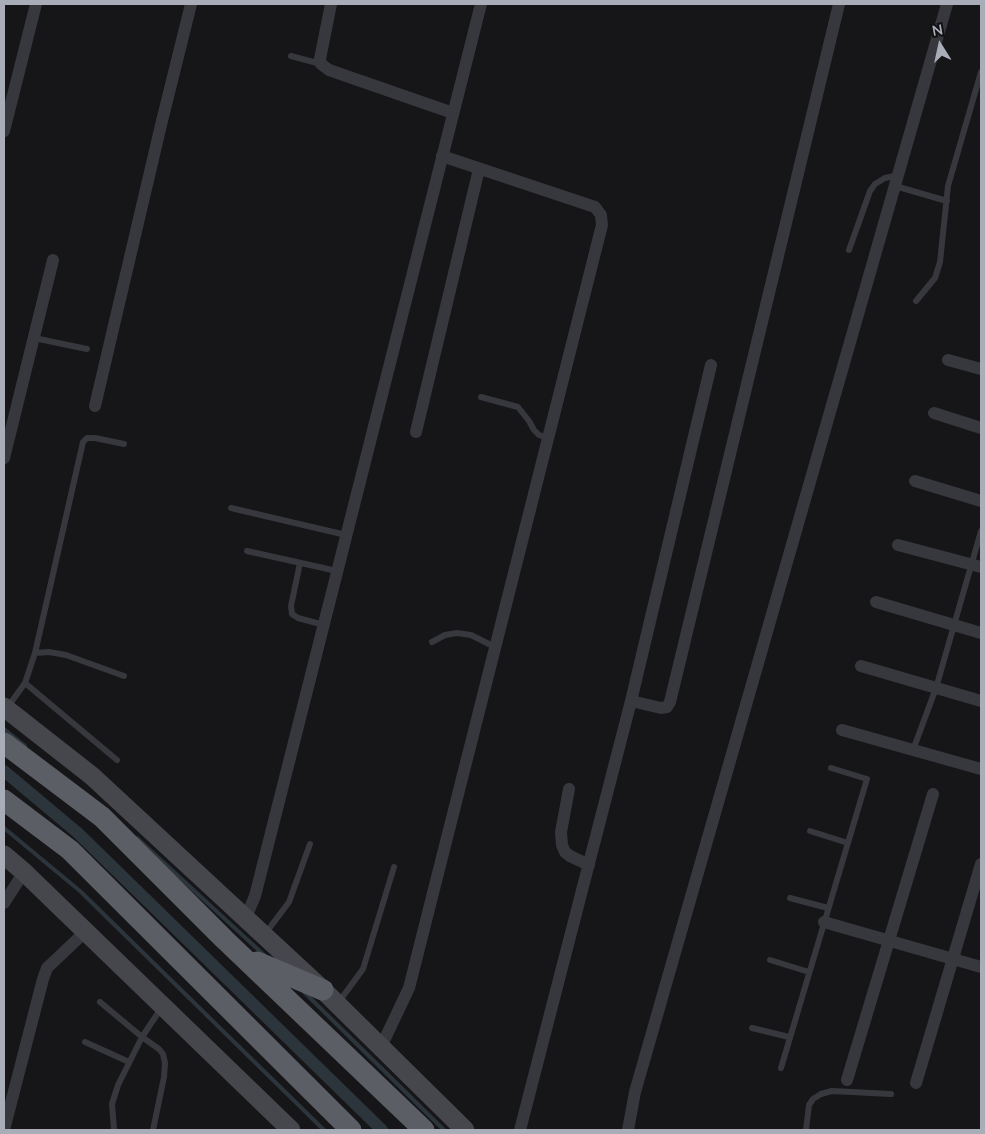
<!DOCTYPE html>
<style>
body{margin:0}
#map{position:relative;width:985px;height:1134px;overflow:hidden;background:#161618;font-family:Lato,sans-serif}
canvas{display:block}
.frame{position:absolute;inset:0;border:5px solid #a8adb8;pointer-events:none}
.north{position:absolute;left:915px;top:20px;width:50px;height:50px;-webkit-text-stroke:4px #111113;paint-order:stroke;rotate:350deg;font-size:14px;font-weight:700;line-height:20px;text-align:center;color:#a8adb8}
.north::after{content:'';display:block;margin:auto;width:18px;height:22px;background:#a8adb8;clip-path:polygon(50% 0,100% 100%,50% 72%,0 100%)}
</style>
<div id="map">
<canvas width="985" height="1134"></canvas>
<div class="frame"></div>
<div class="north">N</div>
</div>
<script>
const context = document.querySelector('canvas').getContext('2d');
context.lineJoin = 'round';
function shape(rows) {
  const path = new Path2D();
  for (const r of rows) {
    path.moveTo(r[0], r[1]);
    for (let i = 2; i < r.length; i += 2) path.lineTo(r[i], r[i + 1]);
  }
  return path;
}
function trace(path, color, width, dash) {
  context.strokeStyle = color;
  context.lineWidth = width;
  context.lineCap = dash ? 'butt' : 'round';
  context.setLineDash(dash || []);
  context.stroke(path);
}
const stream = shape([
 [4,729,25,746],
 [4,828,80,891,324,1130],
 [137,838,264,955],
 [304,992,444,1130]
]);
const canal = shape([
 [4,771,78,833,382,1130]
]);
const service = shape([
 [291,56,321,64],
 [895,186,947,201],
 [849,250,870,191,875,184,885,178,899,175],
 [916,301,935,278,940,262,948,186,981,72],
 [34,338,87,349],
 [481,397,518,407,529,421,534,430,539,435,548,438],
 [231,508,346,535],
 [247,551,337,571],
 [300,563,291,606,292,614,298,618,324,625],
 [432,642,445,635,457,633,471,635,495,647],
 [35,653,83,442,87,438,95,438,124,444],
 [25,683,117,760],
 [7,708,25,683,35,653,49,652,66,655,124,676],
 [913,750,936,688,981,531],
 [810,831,848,843],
 [790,898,828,908],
 [265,934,289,902,310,844],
 [770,960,809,972],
 [100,1002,142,1037,159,1049,163,1054,165,1063,164,1077,153,1130],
 [338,1003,363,969,394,867],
 [752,1028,789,1037],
 [85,1042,129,1062],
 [781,1068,867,779,831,768],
 [114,1130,112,1104,118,1085,142,1037,162,1007],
 [806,1130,809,1105,813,1099,821,1094,832,1091,891,1094]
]);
const minor = shape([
 [331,4,320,59,321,64,329,70,453,113],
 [4,131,36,4],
 [948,360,981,369],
 [95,406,161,125,191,4],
 [934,413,981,428],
 [416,432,479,169],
 [4,458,53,260],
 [915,481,981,501],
 [898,545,981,567],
 [876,602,981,633],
 [861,666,981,701],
 [631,701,711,365],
 [842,730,981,769],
 [569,789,561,832,562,845,565,852,570,856,589,865],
 [4,903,24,872],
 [247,915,255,896,481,4],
 [824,922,981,967],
 [381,1047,409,988,602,225,601,215,595,207,442,156],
 [847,1080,933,794],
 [916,1083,981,864],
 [4,1130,43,979,47,968,86,931],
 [520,1130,631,701,661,708,667,707,670,702,839,4],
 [628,1130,635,1092,947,4]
]);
const secondary = shape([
 [4,707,92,776,323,990,465,1130],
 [4,855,24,872,291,1130]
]);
const trunk = shape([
 [4,743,102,817,224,939,424,1130],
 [4,800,70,850,351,1130],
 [257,962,323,990]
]);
trace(stream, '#2c353c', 4);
trace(canal, '#2c353c', 12);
trace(service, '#37383d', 6);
trace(minor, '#37383d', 12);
trace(secondary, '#45474d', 19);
trace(trunk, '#5b5e65', 21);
</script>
